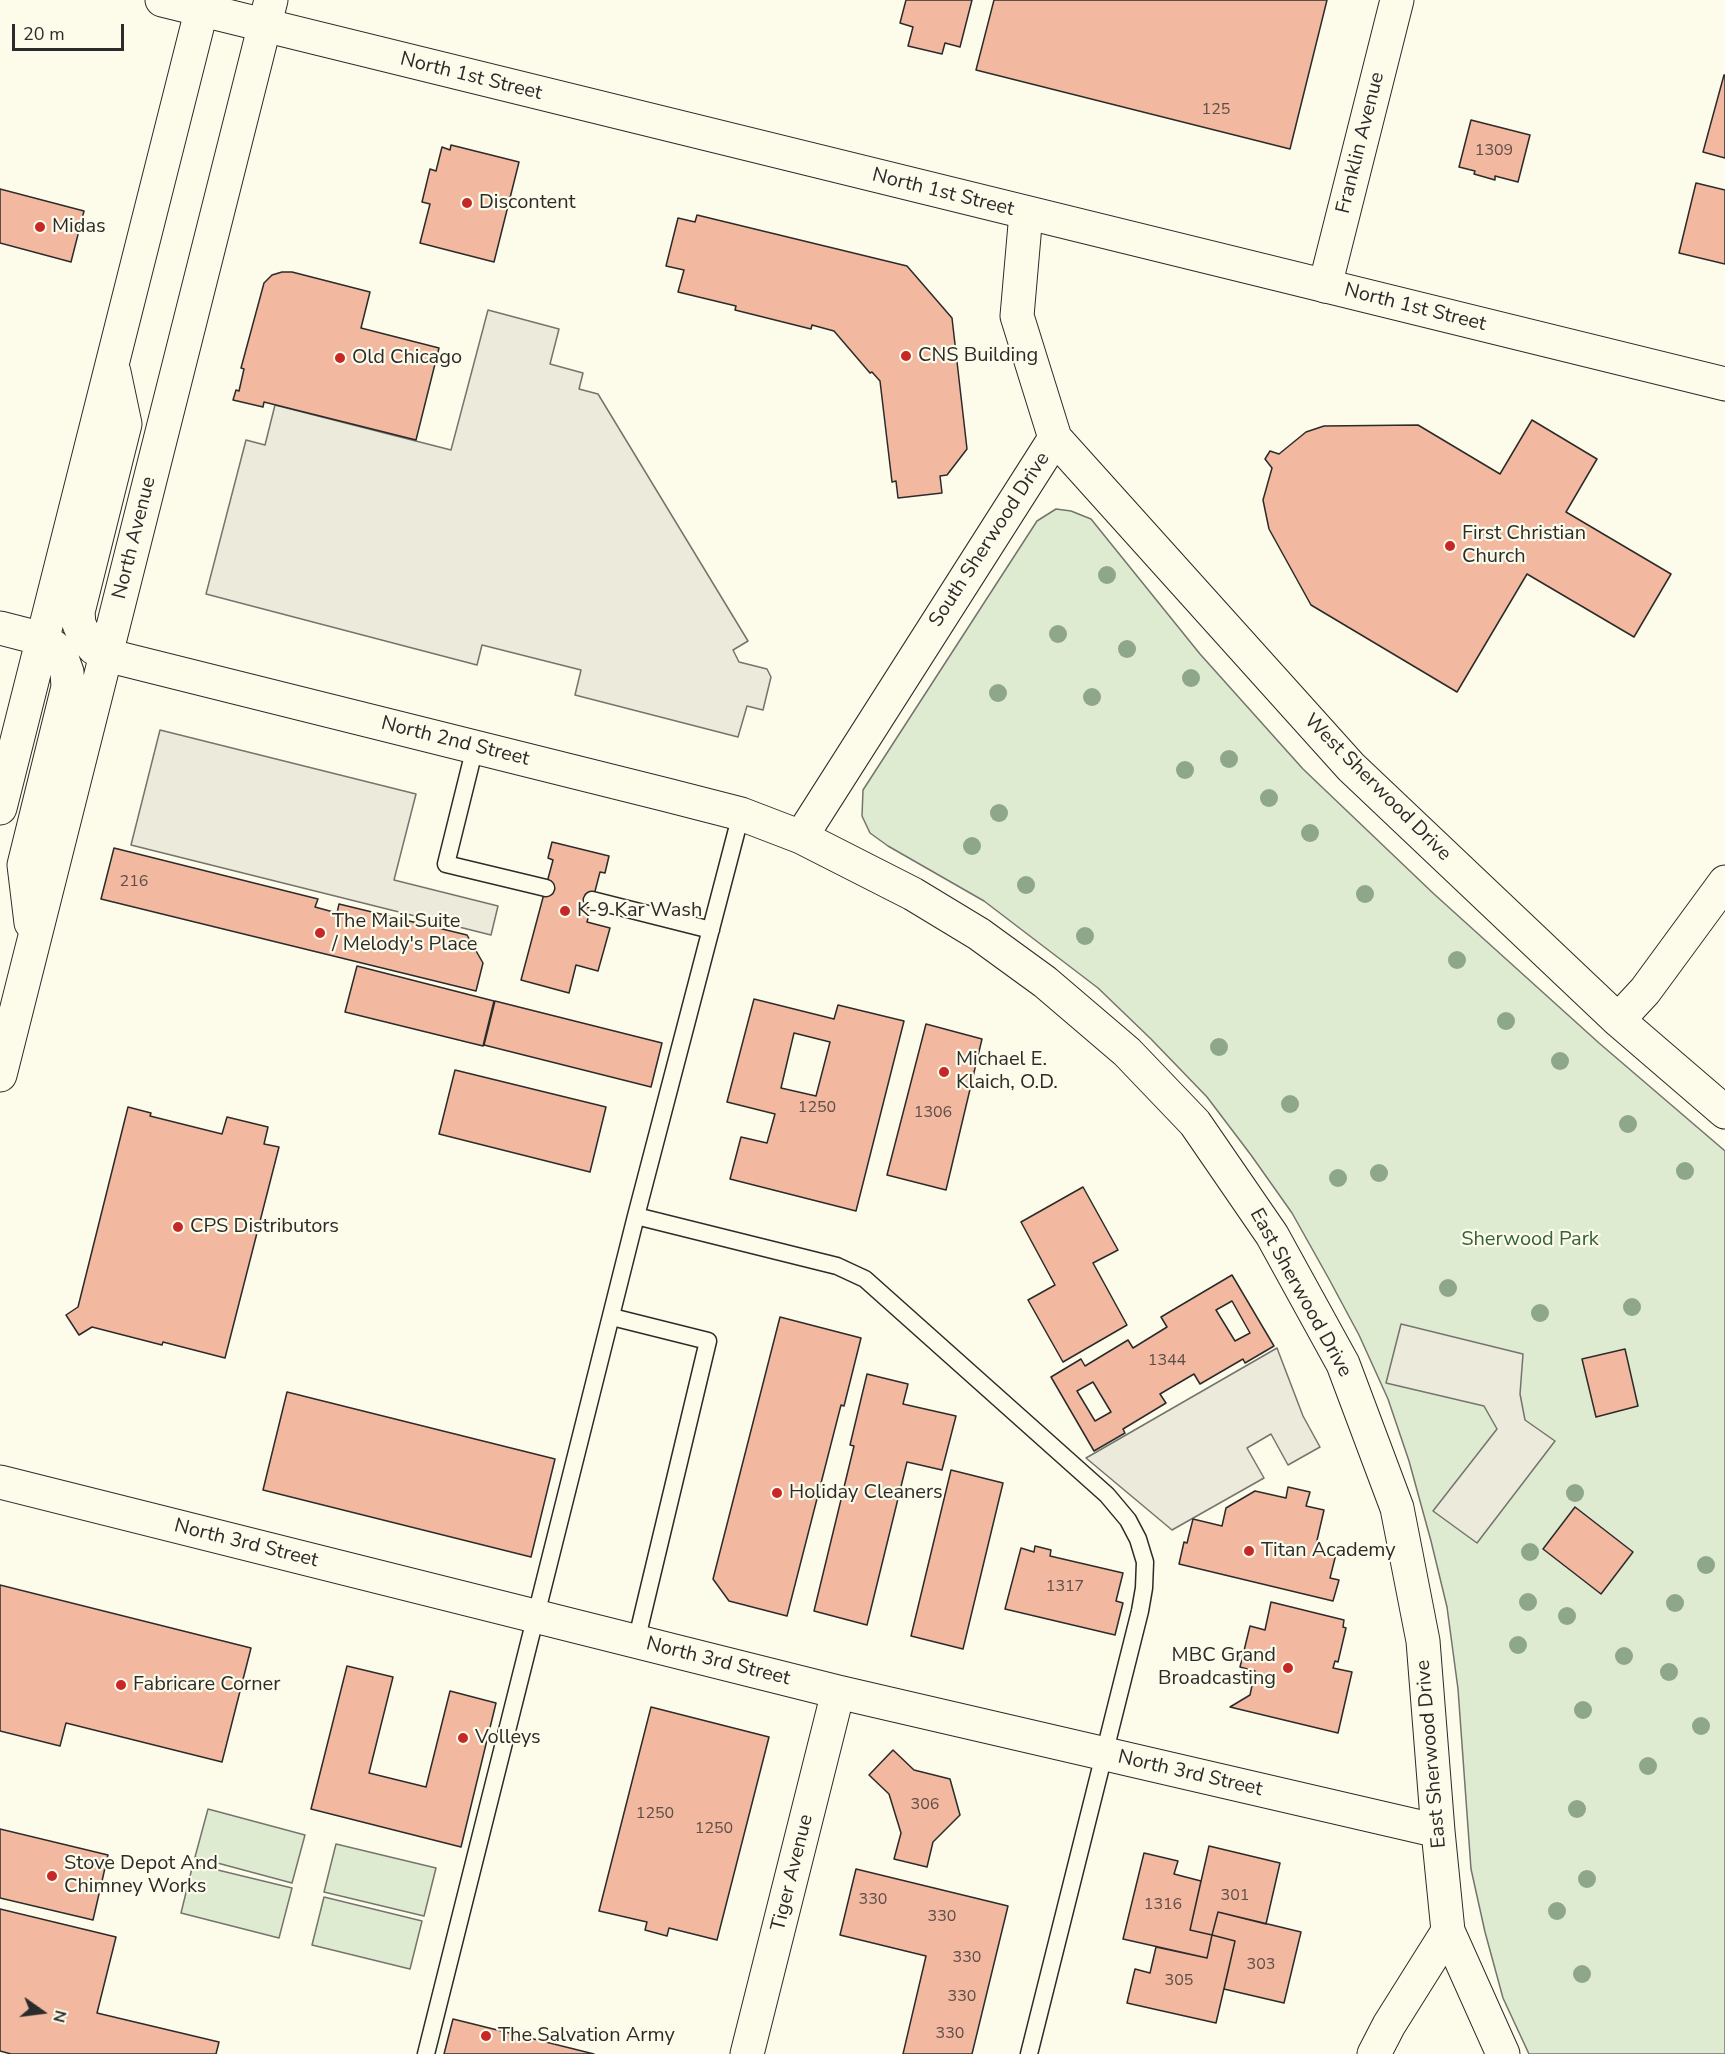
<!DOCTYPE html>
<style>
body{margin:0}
#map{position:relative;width:1725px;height:2054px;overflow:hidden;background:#fdfbea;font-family:"Nunito Sans",sans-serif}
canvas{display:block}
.north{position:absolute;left:12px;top:1982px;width:60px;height:60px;-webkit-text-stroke:4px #fdfbea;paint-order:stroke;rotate:104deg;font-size:16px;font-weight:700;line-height:24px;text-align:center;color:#2b2b2b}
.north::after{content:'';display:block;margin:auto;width:21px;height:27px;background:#2b2b2b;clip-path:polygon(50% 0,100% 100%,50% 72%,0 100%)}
.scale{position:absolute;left:12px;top:24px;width:112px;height:27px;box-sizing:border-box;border:3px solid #2b2b2b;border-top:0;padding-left:8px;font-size:18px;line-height:21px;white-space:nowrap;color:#2b2b2b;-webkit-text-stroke:4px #fdfbea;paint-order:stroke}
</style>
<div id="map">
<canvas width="1725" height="2054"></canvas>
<div class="north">N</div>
<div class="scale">20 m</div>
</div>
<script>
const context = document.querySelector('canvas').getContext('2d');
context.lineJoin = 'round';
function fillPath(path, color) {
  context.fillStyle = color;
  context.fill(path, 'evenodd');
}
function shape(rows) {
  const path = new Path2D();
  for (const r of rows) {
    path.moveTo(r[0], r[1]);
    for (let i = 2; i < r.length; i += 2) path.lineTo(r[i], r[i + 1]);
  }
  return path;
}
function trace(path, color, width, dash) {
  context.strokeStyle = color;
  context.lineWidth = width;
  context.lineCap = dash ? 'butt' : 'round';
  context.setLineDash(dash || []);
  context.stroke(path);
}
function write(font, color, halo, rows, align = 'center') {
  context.font = font + ' "Nunito Sans",sans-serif';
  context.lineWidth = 4.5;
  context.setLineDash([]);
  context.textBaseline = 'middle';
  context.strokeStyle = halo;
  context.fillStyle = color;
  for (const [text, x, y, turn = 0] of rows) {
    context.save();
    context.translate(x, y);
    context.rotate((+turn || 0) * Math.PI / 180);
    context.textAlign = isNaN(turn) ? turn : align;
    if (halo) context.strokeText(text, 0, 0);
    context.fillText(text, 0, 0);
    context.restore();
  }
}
const green = shape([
 [1056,509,1071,511,1091,519,1200,654,1303,769,1434,894,1599,1043,1725,1151,1725,2054,1529,2054,1503,1998,1485,1932,1471,1869,1458,1689,1447,1607,1431,1541,1409,1461,1388,1399,1359,1335,1329,1279,1292,1213,1251,1155,1207,1097,1151,1039,1098,988,984,901,888,846,870,833,862,816,863,790,1037,521,1056,509],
 [208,1809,305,1835,292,1883,195,1857,208,1809],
 [336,1844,436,1868,424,1916,324,1892,336,1844],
 [193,1864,292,1888,279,1938,181,1913,193,1864],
 [324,1897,422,1921,410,1969,312,1945,324,1897]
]);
const parking = shape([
 [488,310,559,329,550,364,583,373,579,389,598,394,748,641,733,650,739,662,767,669,771,677,763,710,747,706,738,737,575,695,581,670,482,645,477,665,206,594,246,440,265,445,275,405,451,450,488,310],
 [160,730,416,794,394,880,498,906,491,935,131,845,160,730],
 [1401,1324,1523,1354,1520,1394,1525,1420,1555,1441,1477,1543,1433,1511,1497,1429,1484,1406,1386,1383,1401,1324],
 [1277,1348,1303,1416,1320,1447,1288,1465,1271,1434,1247,1448,1264,1478,1172,1530,1086,1458,1277,1348]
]);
const building = shape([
 [906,0,972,0,960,47,945,43,942,54,908,46,913,27,900,23,906,0],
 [994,0,1327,0,1290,149,976,70,994,0],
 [1724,75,1725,75,1725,158,1703,152,1724,75],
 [1471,120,1530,135,1518,182,1495,176,1495,180,1474,174,1475,171,1459,167,1471,120],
 [451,145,519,162,494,262,420,243,430,204,422,202,430,169,436,171,442,147,450,150,451,145],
 [1696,183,1725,190,1725,264,1679,253,1696,183],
 [0,189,84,211,71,262,0,243,0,189],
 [697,215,907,266,952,318,967,449,947,475,940,476,942,493,898,498,896,481,892,482,880,381,872,372,870,373,834,331,812,325,811,329,735,310,736,306,678,292,684,270,666,266,678,218,695,222,697,215],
 [282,272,292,272,370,292,361,328,439,348,416,440,264,402,263,407,233,400,236,390,239,391,244,369,241,368,264,283,272,275,282,272],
 [1532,420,1597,459,1566,512,1671,574,1634,637,1527,574,1457,692,1311,605,1269,529,1263,500,1272,468,1265,459,1270,451,1279,454,1306,432,1324,426,1418,425,1500,474,1532,420],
 [552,842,609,856,605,873,600,872,587,922,610,928,598,971,576,965,569,993,521,980,553,860,548,858,552,842],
 [114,848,318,899,315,907,337,913,339,904,467,935,483,963,476,991,101,899,114,848],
 [357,966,494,1001,483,1046,345,1012,357,966],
 [754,999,834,1019,838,1005,904,1021,856,1211,730,1179,741,1137,767,1143,775,1114,727,1102,754,999],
 [794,1033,830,1042,816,1096,781,1088,794,1033],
 [495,1001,662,1043,651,1087,484,1045,495,1001],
 [926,1024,982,1039,946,1190,887,1175,926,1024],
 [455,1070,606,1107,590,1172,439,1134,455,1070],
 [128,1107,151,1113,150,1116,222,1134,227,1117,268,1127,264,1144,279,1147,225,1358,163,1342,162,1345,92,1327,79,1335,66,1315,78,1307,128,1107],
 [1083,1187,1118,1250,1093,1263,1127,1325,1063,1362,1028,1300,1055,1285,1021,1222,1083,1187],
 [1232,1275,1274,1346,1245,1363,1243,1359,1200,1384,1194,1374,1160,1394,1166,1403,1123,1429,1125,1433,1094,1451,1051,1377,1081,1359,1085,1366,1128,1340,1133,1348,1167,1327,1161,1317,1232,1275],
 [1232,1301,1250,1333,1235,1341,1216,1310,1232,1301],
 [1093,1382,1111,1412,1095,1421,1077,1391,1093,1382],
 [780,1317,861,1338,844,1406,841,1405,787,1616,729,1601,713,1579,780,1317],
 [1625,1349,1638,1406,1596,1417,1582,1359,1625,1349],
 [867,1374,908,1384,903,1404,956,1416,942,1470,907,1462,867,1625,814,1611,854,1446,850,1445,867,1374],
 [287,1392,555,1459,531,1557,263,1490,287,1392],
 [951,1470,1003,1483,963,1649,911,1636,951,1470],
 [1288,1487,1310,1492,1306,1506,1324,1510,1315,1549,1336,1554,1330,1578,1339,1580,1333,1601,1179,1564,1184,1542,1187,1543,1193,1519,1222,1526,1226,1508,1255,1491,1286,1498,1288,1487],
 [1575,1507,1633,1552,1601,1594,1543,1549,1575,1507],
 [1035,1546,1051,1550,1050,1556,1123,1573,1116,1601,1123,1603,1115,1635,1005,1609,1021,1548,1034,1552,1035,1546],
 [0,1585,251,1648,222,1762,66,1723,60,1746,0,1731,0,1585],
 [1271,1602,1344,1620,1343,1627,1346,1628,1338,1662,1335,1661,1333,1668,1352,1672,1338,1733,1230,1707,1250,1695,1255,1671,1240,1667,1250,1626,1265,1630,1271,1602],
 [347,1666,393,1677,369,1773,426,1787,450,1691,496,1703,461,1847,311,1809,347,1666],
 [651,1707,769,1737,717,1940,669,1928,667,1936,645,1930,647,1922,599,1911,651,1707],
 [893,1750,914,1770,950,1779,960,1815,933,1842,927,1867,894,1859,901,1833,889,1794,869,1775,893,1750],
 [0,1829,108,1855,93,1920,0,1898,0,1829],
 [1209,1846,1280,1863,1266,1924,1218,1912,1212,1935,1190,1930,1209,1846],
 [1144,1853,1178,1861,1174,1874,1201,1881,1190,1930,1212,1935,1207,1958,1123,1939,1144,1853],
 [856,1869,1008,1906,972,2054,903,2054,926,1956,840,1935,856,1869],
 [0,1909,116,1937,97,2013,219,2042,216,2054,11,2054,0,2051,0,1909],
 [1218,1912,1301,1932,1284,2003,1224,1989,1235,1941,1212,1935,1218,1912],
 [1212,1935,1235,1941,1216,2023,1127,2003,1135,1969,1150,1973,1156,1947,1207,1958,1212,1935],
 [453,2019,594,2054,444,2054,453,2019]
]);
const service = shape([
 [475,747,446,864,546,888],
 [592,900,711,930],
 [636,1216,837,1266,865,1279,1107,1495,1128,1520,1138,1539,1145,1562,1144,1588,1140,1611,1029,2054],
 [612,1317,708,1341,636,1642],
 [426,2054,636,1216,741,814]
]);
const minor = shape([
 [1325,286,1397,0],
 [1055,438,1351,767,1618,1020,1725,1112],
 [0,628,43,639],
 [106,655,667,795,741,814,801,837,913,894,979,934,1045,982,1127,1052,1195,1123,1272,1235,1343,1364,1397,1508,1423,1641,1438,1831,1448,1931,1503,2054],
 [801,837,1055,438,1017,316,1026,213],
 [1618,1020,1645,991,1725,882],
 [0,1482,838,1692,1438,1831],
 [747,2054,838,1692],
 [1374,2054,1389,2025,1448,1931]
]);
const secondary = shape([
 [162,0,1725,384]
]);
const primary = shape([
 [106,655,94,648,85,637,79,624,78,612,125,424,114,372],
 [0,808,204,0],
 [31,923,24,865,68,687,67,672,62,658,54,647,43,639],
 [0,1075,271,0]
]);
const trees = [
 [1107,575],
 [1058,634],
 [1127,649],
 [1191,678],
 [998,693],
 [1092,697],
 [1229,759],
 [1185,770],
 [1269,798],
 [999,813],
 [1310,833],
 [972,846],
 [1026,885],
 [1365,894],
 [1085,936],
 [1457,960],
 [1506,1021],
 [1219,1047],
 [1560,1061],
 [1290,1104],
 [1628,1124],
 [1685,1171],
 [1379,1173],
 [1338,1178],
 [1448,1288],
 [1632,1307],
 [1540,1313],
 [1575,1493],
 [1530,1552],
 [1706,1565],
 [1528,1602],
 [1675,1603],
 [1567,1616],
 [1518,1645],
 [1624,1656],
 [1669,1672],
 [1583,1710],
 [1701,1726],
 [1648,1766],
 [1577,1809],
 [1587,1879],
 [1557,1911],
 [1582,1974]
];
const markers = [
 [467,203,6,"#c62828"],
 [40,227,6,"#c62828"],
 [906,356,6,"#c62828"],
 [340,358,6,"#c62828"],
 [1450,546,6,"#c62828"],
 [565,911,6,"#c62828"],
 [320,933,6,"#c62828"],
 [944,1072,6,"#c62828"],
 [178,1227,6,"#c62828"],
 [777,1493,6,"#c62828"],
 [1249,1551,6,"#c62828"],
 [1288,1668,6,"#c62828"],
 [121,1685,6,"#c62828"],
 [463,1738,6,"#c62828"],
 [52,1876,6,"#c62828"],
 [486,2036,6,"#c62828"]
];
const numberNames = [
 ["125",1216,110],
 ["1309",1494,151],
 ["216",134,882],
 ["1250",817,1108],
 ["1306",933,1113],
 ["1344",1167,1361],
 ["1317",1065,1587],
 ["306",925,1805],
 ["1250",655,1814],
 ["1250",714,1829],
 ["301",1235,1896],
 ["330",873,1900],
 ["1316",1163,1905],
 ["330",942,1917],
 ["330",967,1958],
 ["303",1261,1965],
 ["305",1179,1981],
 ["330",962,1997],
 ["330",950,2034]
];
const streetNames = [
 ["North 1st Street",471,77,14],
 ["Franklin Avenue",1361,143,-76],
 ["North 1st Street",943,193,14],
 ["North 1st Street",1415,308,14],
 ["North Avenue",135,538,-76],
 ["South Sherwood Drive",990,540,-57],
 ["North 2nd Street",455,742,14],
 ["West Sherwood Drive",1377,788,45],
 ["East Sherwood Drive",1300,1293,61],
 ["North 3rd Street",246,1544,14],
 ["North 3rd Street",718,1662,14],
 ["East Sherwood Drive",1432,1754,-95],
 ["North 3rd Street",1190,1774,13],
 ["Tiger Avenue",793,1873,-76]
];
const poiNames = [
 ["Discontent",479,203],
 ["Midas",52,227],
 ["CNS Building",918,356],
 ["Old Chicago",352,358],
 ["First Christian",1462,534],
 ["Church",1462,557],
 ["K-9 Kar Wash",577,911],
 ["The Mail Suite",332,922],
 ["/ Melody's Place",332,945],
 ["Michael E.",956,1060],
 ["Klaich, O.D.",956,1083],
 ["CPS Distributors",190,1227],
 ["Holiday Cleaners",789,1493],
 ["Titan Academy",1261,1551],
 ["MBC Grand",1276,1656,"right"],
 ["Broadcasting",1276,1679,"right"],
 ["Fabricare Corner",133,1685],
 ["Volleys",475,1738],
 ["Stove Depot And",64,1864],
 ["Chimney Works",64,1887],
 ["The Salvation Army",498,2036]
];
const parkNames = [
 ["Sherwood Park",1530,1240]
];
fillPath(green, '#deebd1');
trace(green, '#74746e', 1.5);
fillPath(parking, '#eceadb');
trace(parking, '#74746e', 1.5);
fillPath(building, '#f2b8a0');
trace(building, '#2b2b2b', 1.5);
trace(service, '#2b2b2b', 19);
trace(minor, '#2b2b2b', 35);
trace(secondary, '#2b2b2b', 35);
trace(primary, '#2b2b2b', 35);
trace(service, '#fdfbea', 16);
trace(minor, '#fdfbea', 33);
trace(secondary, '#fdfbea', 33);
trace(primary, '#fdfbea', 33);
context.fillStyle = '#8ea78a';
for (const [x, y] of trees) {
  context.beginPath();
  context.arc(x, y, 9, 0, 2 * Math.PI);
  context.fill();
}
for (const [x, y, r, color] of markers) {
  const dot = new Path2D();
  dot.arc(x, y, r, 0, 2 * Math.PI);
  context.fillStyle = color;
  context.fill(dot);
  trace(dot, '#fdfbea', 2);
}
write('16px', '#5d4e48', null, numberNames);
write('20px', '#2b2b2b', '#fdfbea', streetNames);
write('20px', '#2b2b2b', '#fdfbea', poiNames, 'left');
write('20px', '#34623c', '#fdfbea', parkNames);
</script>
